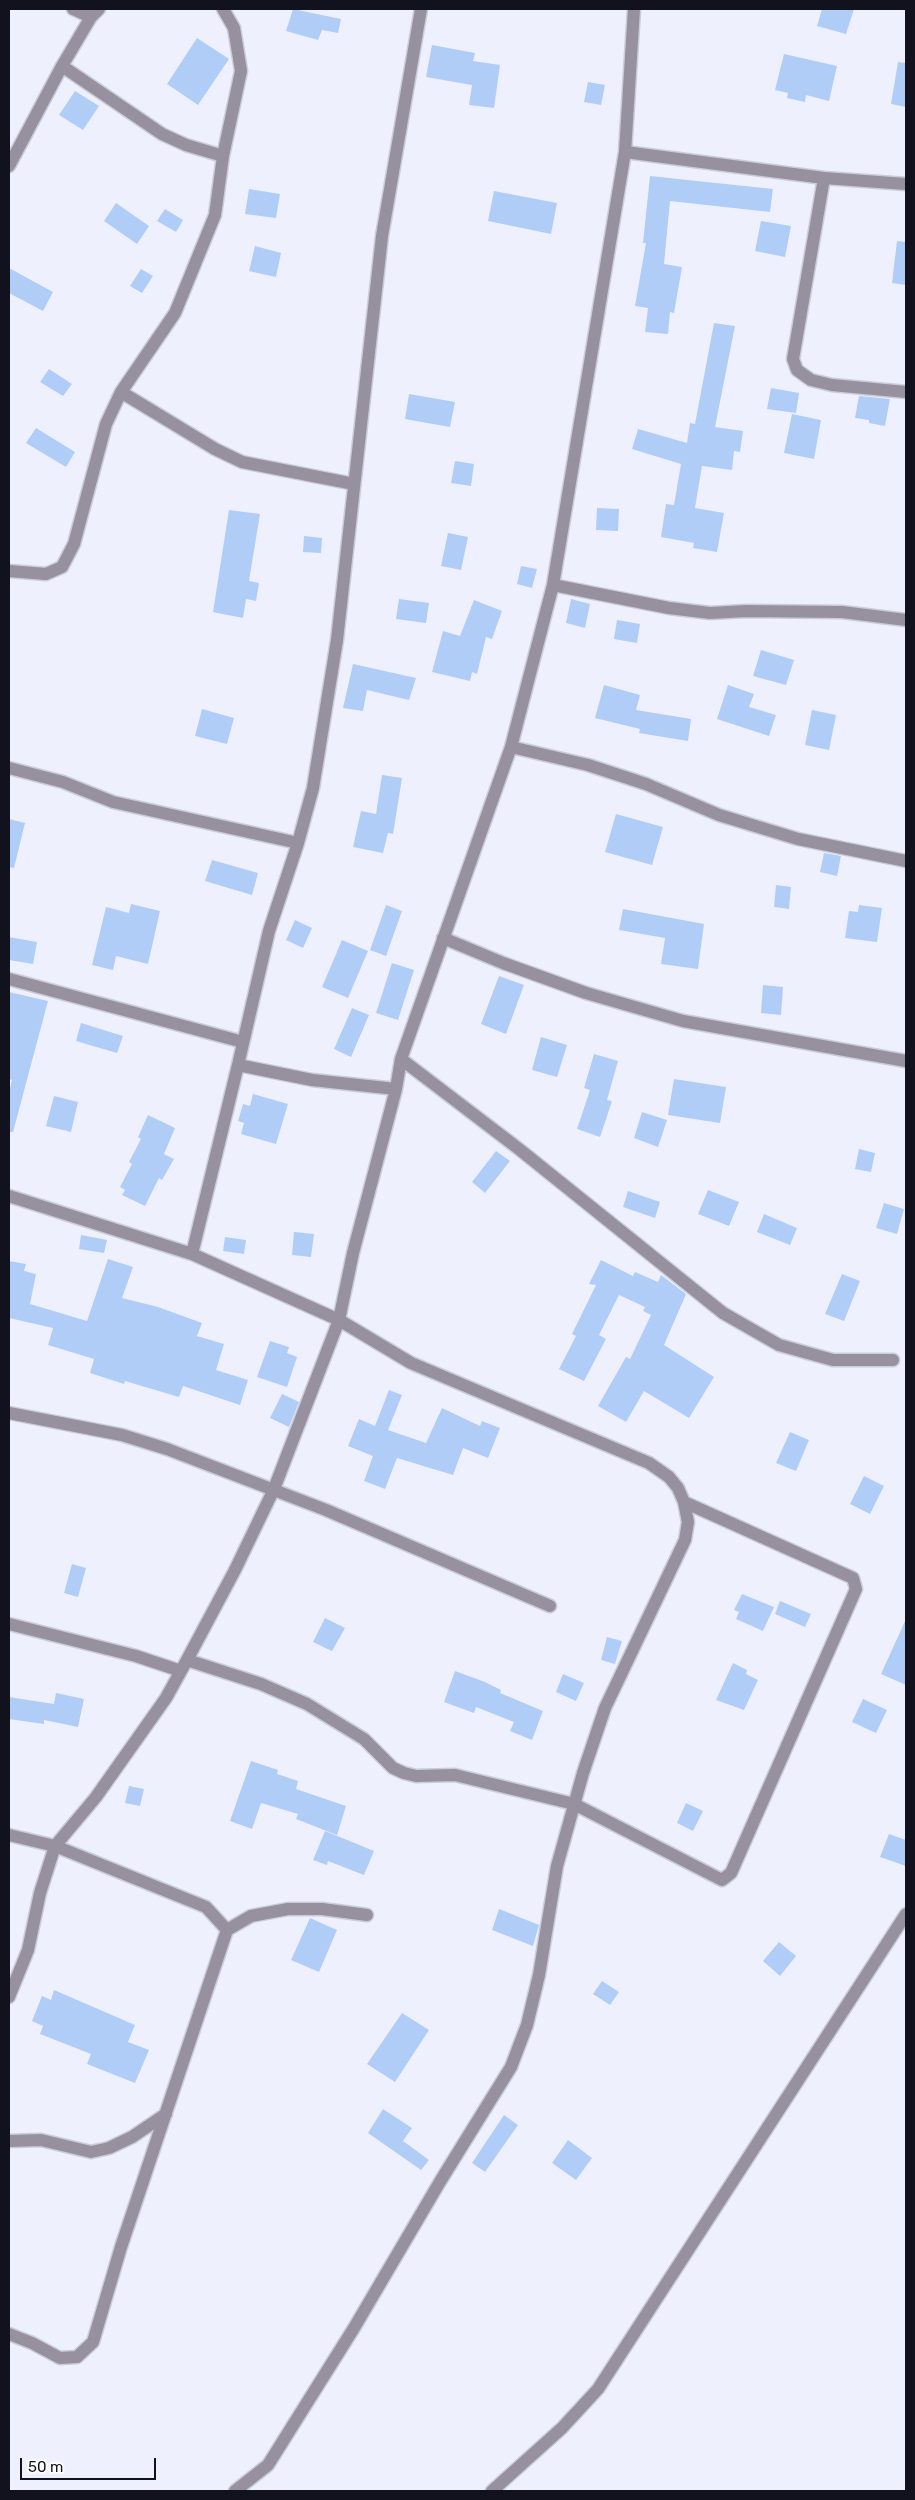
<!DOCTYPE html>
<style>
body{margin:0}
#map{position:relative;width:915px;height:2500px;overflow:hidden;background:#eff0fe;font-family:Rubik,sans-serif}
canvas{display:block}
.frame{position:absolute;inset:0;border:10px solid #11121e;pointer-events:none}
.scale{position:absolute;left:20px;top:2458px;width:136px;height:22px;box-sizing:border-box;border:2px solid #11121e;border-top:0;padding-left:6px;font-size:15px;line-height:18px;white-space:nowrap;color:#11121e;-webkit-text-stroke:4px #fefefe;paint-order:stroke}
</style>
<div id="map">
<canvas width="915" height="2500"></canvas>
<div class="frame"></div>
<div class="scale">50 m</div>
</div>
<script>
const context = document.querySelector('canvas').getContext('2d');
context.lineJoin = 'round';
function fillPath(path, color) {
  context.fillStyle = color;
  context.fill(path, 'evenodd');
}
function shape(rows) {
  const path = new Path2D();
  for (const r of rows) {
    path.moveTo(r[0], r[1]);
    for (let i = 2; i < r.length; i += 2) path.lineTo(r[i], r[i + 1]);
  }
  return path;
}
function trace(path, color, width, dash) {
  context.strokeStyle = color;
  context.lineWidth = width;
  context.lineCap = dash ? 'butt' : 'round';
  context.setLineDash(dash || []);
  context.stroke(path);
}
const building = shape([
 [293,9,341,19,338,33,322,30,318,40,286,31],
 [822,9,854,9,846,34,817,26],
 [197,38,229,59,198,105,167,84],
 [432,45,475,53,473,61,500,65,494,108,469,105,472,85,426,77],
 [784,54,837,66,829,101,806,95,805,102,787,98,788,93,775,90],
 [898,62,906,63,906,107,891,104],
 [588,82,605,85,601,105,584,102],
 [75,91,99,106,83,130,59,115],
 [650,176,773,189,770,212,670,201,664,264,682,267,674,313,670,312,668,334,645,332,648,308,635,306,646,243,643,243],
 [249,189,280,194,276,218,245,214],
 [494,191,557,203,551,234,488,221],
 [116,203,149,226,137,244,104,221],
 [165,209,183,220,176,232,157,221],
 [761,221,791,226,785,257,755,251],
 [897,241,906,242,906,285,892,283],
 [255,246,281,253,276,277,249,271],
 [9,268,53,292,43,311,9,293],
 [141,269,153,276,142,293,130,286],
 [714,323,735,326,715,427,743,431,740,452,734,451,732,470,702,466,695,508,724,513,717,552,693,548,694,543,661,537,666,504,674,505,681,464,632,449,638,429,687,443,690,423,695,424],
 [49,369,72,384,63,396,40,382],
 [771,388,799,393,796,413,767,409],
 [409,394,455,402,450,427,405,419],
 [859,396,890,399,885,426,869,423,869,420,855,418],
 [792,414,821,420,814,459,784,453],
 [36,428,75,452,66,467,26,443],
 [455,461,474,464,471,486,451,483],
 [597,508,619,509,618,531,596,530],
 [229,510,260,514,249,581,259,583,256,601,246,599,243,618,213,612],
 [448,533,468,537,461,570,441,566],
 [304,536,322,538,321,553,303,552],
 [521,566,537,569,532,588,517,584],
 [399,599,429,603,426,623,396,619],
 [571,599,590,604,585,628,566,623],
 [474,600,502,611,492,639,486,637,477,674,472,672,470,681,432,672,443,631,460,636],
 [617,620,640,624,637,643,614,639],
 [761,650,794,660,786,685,753,676],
 [353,664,416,678,409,700,367,690,363,711,343,708],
 [604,685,640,695,636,710,691,719,688,741,639,733,640,729,595,718],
 [728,685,754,694,749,707,776,715,769,736,717,719],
 [202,709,234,718,227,744,195,736],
 [812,710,836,715,829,750,805,745],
 [382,775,402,778,393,834,388,833,383,853,353,847,361,811,376,814],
 [616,814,663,827,652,865,605,852],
 [9,819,25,823,14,868,9,867],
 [824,853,841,856,837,876,820,872],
 [212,860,258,873,252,895,205,881],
 [776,885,791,887,789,909,774,907],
 [131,904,160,911,148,964,116,956,113,970,92,965,106,907,129,913],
 [386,905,402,911,386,956,370,950],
 [859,905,882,908,877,942,845,938,849,911,858,912],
 [623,909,704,924,698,969,661,964,665,938,619,930],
 [295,920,312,928,303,948,286,940],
 [9,937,37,942,33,964,9,960],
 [342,940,368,951,348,998,322,987],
 [392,963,414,970,398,1020,376,1013],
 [499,976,524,985,506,1034,481,1024],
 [763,985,783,987,781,1015,761,1013],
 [9,992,48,1001,13,1132,9,1132,9,1092,12,1080,9,1079],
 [352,1008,369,1015,351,1057,334,1049],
 [81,1023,123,1036,117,1053,76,1041],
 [541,1037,567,1045,557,1077,532,1070],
 [594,1054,618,1061,607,1100,612,1101,600,1137,577,1129,590,1090,584,1088],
 [674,1079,726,1087,720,1123,668,1115],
 [253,1094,288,1104,276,1144,241,1134,244,1123,238,1121,243,1104,250,1106],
 [54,1096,78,1102,71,1132,46,1126],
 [642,1112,667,1120,658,1147,634,1138],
 [148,1115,175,1128,164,1154,174,1159,162,1180,159,1178,145,1206,122,1195,125,1190,120,1187,132,1164,129,1162,141,1139,138,1137],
 [859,1149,875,1153,871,1172,855,1169],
 [496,1151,510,1161,485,1193,472,1182],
 [708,1190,739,1202,729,1226,698,1214],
 [628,1191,660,1202,655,1218,623,1207],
 [884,1203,904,1209,897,1234,876,1228],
 [764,1214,797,1228,790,1245,757,1232],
 [294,1232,314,1234,311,1257,292,1255],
 [81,1235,107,1240,104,1253,79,1249],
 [225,1237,246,1240,244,1254,223,1251],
 [108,1259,133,1267,122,1298,158,1307,202,1323,197,1336,224,1344,216,1370,248,1380,240,1405,183,1386,179,1397,125,1381,124,1384,90,1373,94,1359,48,1345,53,1328,9,1318,9,1261,26,1264,24,1271,36,1274,30,1304,87,1321],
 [601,1260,633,1276,635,1272,658,1282,661,1275,686,1294,664,1345,714,1377,689,1418,644,1391,626,1422,598,1406,626,1357,630,1359,651,1315,643,1311,645,1307,619,1295,599,1335,606,1339,584,1381,559,1369,576,1336,572,1334,596,1285,589,1284],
 [842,1274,860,1281,844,1321,825,1314],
 [270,1341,289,1347,287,1353,297,1357,287,1387,257,1377],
 [389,1390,402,1395,388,1430,426,1443,442,1408,480,1426,482,1421,500,1428,488,1458,463,1448,453,1475,397,1458,385,1489,364,1481,373,1456,348,1446,359,1419,375,1426],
 [282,1394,299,1402,289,1427,270,1418],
 [790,1432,809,1440,796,1471,776,1463],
 [864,1476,884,1486,870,1514,850,1504],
 [72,1564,86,1568,78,1597,64,1593],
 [742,1594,774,1607,763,1631,736,1619,739,1612,734,1610],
 [780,1601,811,1614,805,1627,775,1614],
 [325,1618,345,1628,332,1651,313,1642],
 [906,1619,906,1685,881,1674],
 [607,1637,622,1641,615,1664,601,1660],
 [733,1663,747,1670,746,1674,758,1680,744,1710,716,1700],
 [455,1671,485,1682,501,1690,500,1693,543,1711,532,1740,510,1731,514,1722,476,1707,474,1713,444,1702],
 [563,1674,584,1683,576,1701,556,1692],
 [56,1693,84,1699,78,1727,44,1720,44,1724,9,1719,9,1697,54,1704],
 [863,1699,887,1710,876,1733,852,1722],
 [251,1761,278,1770,277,1774,298,1781,296,1789,346,1806,337,1835,296,1819,298,1814,261,1803,252,1829,230,1821],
 [129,1786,144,1789,140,1806,125,1803],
 [686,1803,703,1811,693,1831,677,1823],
 [325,1831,374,1851,364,1875,328,1861,327,1865,313,1860],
 [889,1834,906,1840,906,1866,880,1857],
 [499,1909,539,1925,533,1946,492,1930],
 [310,1918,337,1930,319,1972,291,1960],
 [779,1942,796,1956,780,1976,763,1961],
 [602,1981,619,1992,610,2005,593,1994],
 [54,1990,135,2025,128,2042,149,2050,135,2083,87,2064,91,2054,40,2034,43,2026,32,2021,42,1996,51,2000],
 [402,2013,429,2030,395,2082,367,2064],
 [383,2109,412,2128,403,2141,429,2160,421,2170,368,2133],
 [504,2115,518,2125,485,2172,472,2163],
 [568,2140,592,2158,576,2180,552,2163]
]);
const minor = shape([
 [73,9,91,17],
 [62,66,162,134,186,145,223,156],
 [625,152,824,178,906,184],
 [9,166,62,66,91,17,99,9],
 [824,178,793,359,797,370,811,380,832,385,906,392],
 [121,392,215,449,242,462,354,484],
 [9,571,46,574,62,567,74,544,106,424,121,392,175,313,215,215,223,156,241,71,234,28,223,9],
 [553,585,669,608,710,613,746,611,842,612,906,620],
 [511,747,588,765,646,784,719,815,798,839,906,861],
 [9,768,63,782,113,802,298,843],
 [443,938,503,963,586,993,683,1021,906,1061],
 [9,979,243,1042],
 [401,1059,519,1149,723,1313,779,1345,833,1360,893,1360],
 [396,1089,312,1080,238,1065,269,931,298,843,313,788,337,640,382,236,421,9],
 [9,1196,192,1254,238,1065],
 [192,1254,339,1320,411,1363,649,1463,669,1477,678,1488,684,1502,688,1522,685,1540,605,1708,583,1773,557,1866,539,1975,527,2025,511,2067,441,2180,354,2328,268,2465,235,2491],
 [9,1413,122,1435,167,1449,326,1510,550,1606],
 [9,1624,136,1656,181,1671],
 [187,1660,261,1684,307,1704,364,1739,393,1768,404,1773,416,1776,455,1775,574,1804,722,1880,731,1873,856,1589,853,1578,684,1502],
 [9,1835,55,1846,206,1907,227,1930,121,2247,93,2342,77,2357,60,2358,32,2343,9,2334],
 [227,1930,251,1916,288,1909,322,1909,367,1915],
 [9,1997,28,1950,40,1893,55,1846,96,1797,166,1698,187,1660,235,1570,274,1489,339,1320,353,1253,396,1089,401,1059,511,747,553,585,625,152,634,9],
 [9,2141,41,2140,91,2152,109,2148,132,2137,166,2114],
 [492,2491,562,2428,598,2389,906,1914]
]);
fillPath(building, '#b0cdf8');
trace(minor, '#cbccda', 15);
trace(minor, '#97919f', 12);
</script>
